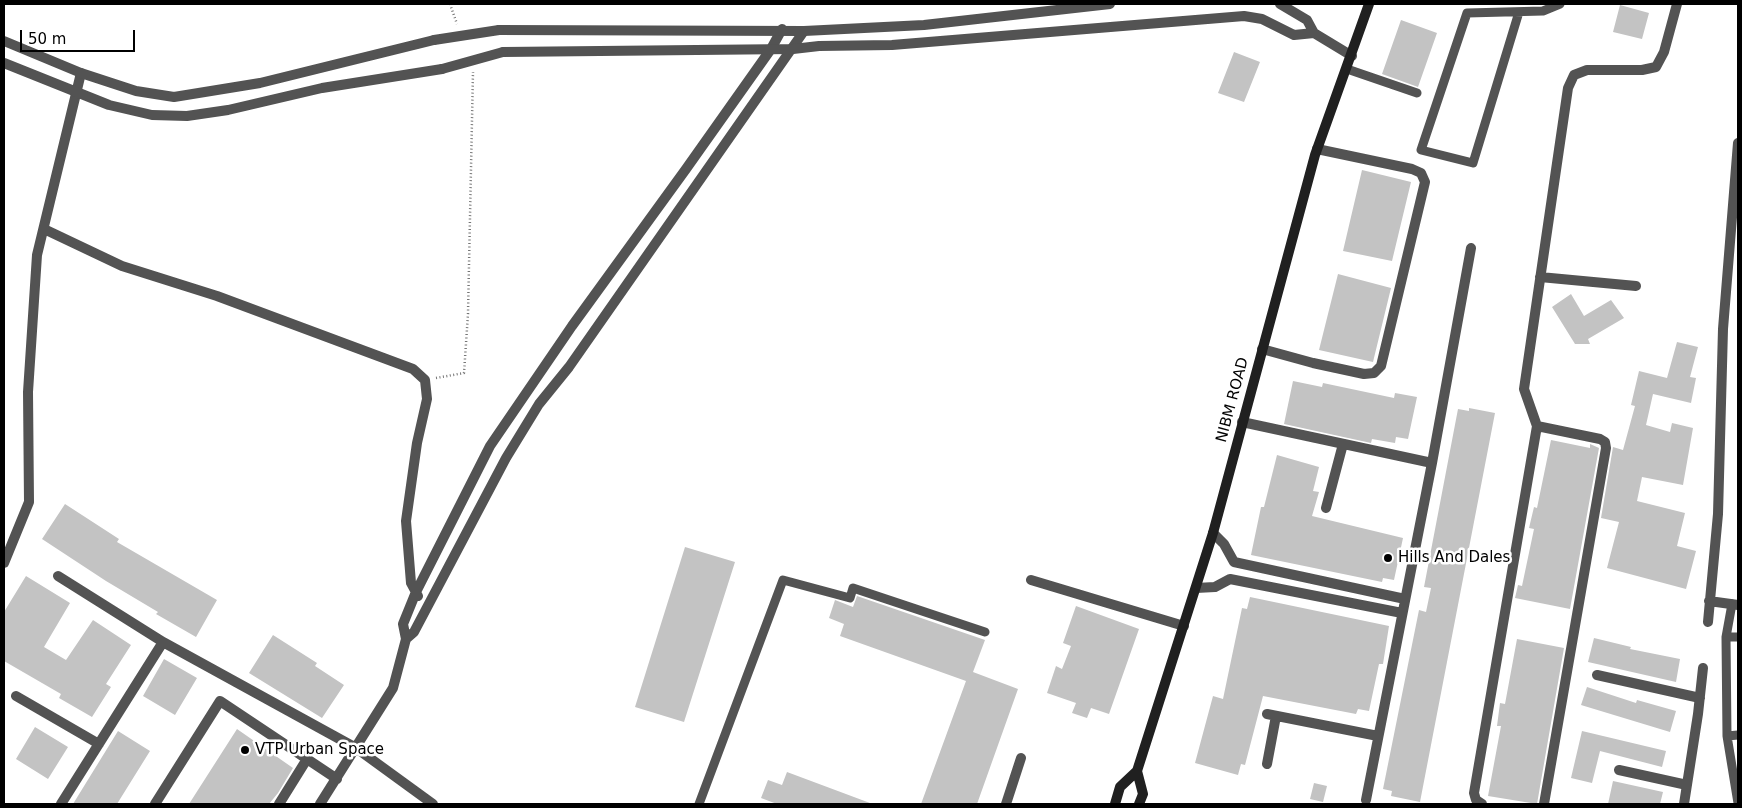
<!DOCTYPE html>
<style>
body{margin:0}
#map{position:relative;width:1742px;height:808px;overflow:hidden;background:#fff;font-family:"DejaVu Sans",sans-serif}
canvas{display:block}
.frame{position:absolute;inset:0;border:5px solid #000;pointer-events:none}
.scale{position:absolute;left:20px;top:30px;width:115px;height:22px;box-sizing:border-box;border:2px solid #000;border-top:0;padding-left:6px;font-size:15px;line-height:18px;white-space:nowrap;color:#000;-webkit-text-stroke:4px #fff;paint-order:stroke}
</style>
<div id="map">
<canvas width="1742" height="808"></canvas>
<div class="frame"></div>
<div class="scale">50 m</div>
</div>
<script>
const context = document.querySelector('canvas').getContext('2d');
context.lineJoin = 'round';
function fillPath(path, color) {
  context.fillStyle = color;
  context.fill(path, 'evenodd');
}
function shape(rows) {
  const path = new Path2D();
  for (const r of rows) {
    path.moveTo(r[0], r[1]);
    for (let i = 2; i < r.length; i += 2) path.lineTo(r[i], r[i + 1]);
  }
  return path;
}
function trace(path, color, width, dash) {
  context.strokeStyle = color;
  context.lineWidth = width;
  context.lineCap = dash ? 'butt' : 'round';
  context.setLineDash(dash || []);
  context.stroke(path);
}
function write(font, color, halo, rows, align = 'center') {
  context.font = font + ' "DejaVu Sans",sans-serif';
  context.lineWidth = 5;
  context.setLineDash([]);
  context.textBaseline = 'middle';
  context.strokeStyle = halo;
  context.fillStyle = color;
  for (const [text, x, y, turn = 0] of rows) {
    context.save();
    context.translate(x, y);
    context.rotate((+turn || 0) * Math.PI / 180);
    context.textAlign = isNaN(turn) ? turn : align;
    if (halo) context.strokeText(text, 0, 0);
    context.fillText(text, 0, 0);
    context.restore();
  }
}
const building = shape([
 [1620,5,1649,13,1642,39,1613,32],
 [1401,20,1437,33,1418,87,1382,74],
 [1234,52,1260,62,1244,102,1218,93],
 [1362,170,1411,182,1392,261,1343,251],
 [1338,274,1391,288,1373,362,1319,350],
 [1571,294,1584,316,1611,300,1624,318,1588,339,1590,344,1575,344,1552,307],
 [1677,342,1698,347,1690,377,1696,378,1691,403,1653,394,1646,425,1670,432,1672,423,1693,428,1683,485,1642,477,1637,501,1685,513,1677,546,1696,551,1686,589,1607,568,1619,522,1601,518,1613,447,1623,450,1635,406,1631,405,1639,371,1667,378],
 [1293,381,1322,387,1323,383,1394,398,1395,393,1417,397,1408,439,1396,437,1395,443,1372,439,1371,443,1284,424],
 [1469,408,1495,413,1420,802,1391,796,1392,791,1383,789,1419,610,1426,612,1431,588,1424,587,1458,409,1469,411],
 [1551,440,1590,448,1590,444,1599,448,1570,609,1515,598,1518,585,1522,586,1534,529,1529,528,1534,507,1537,508],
 [1277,455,1319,467,1313,491,1319,492,1312,516,1403,538,1394,580,1383,578,1382,582,1251,555,1261,507,1264,507],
 [65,504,119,539,117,542,217,600,196,637,156,614,158,612,106,581,42,539],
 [685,547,735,562,684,722,635,707],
 [26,576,70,603,44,647,66,660,93,620,131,645,106,684,111,687,92,717,59,698,61,694,4,661,4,612],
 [857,596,985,640,973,672,1018,689,977,804,921,804,966,681,840,636,844,624,829,618,835,600,853,607],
 [1250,597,1389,626,1383,664,1379,664,1369,711,1358,709,1356,714,1263,696,1245,765,1241,764,1238,775,1195,763,1213,696,1223,699,1242,608,1247,609],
 [1076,606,1139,629,1109,714,1091,708,1087,718,1072,713,1076,703,1047,693,1056,666,1062,669,1071,646,1063,643],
 [273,635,317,663,315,666,344,685,322,718,249,673],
 [1594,638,1631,647,1630,649,1680,659,1676,682,1588,662],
 [1517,639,1564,648,1537,804,1488,796,1501,726,1497,726,1500,703,1505,704],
 [164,659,197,678,175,715,143,696],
 [1587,687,1636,703,1637,700,1676,711,1670,732,1581,705],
 [35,727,68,747,48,779,16,759],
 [237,729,293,768,278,793,269,804,189,804],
 [118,731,150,751,117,804,73,804],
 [1582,731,1666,751,1662,767,1600,751,1592,783,1571,778],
 [787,772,870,803,870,804,777,804,761,798,768,780,782,785],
 [1613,781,1663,792,1660,804,1608,804],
 [1314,783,1327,786,1323,802,1310,799]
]);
const path = shape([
 [450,4,457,24],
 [436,378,464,373,468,314,473,72]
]);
const service = shape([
 [1519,12,1473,163,1421,150,1467,13,1543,11,1560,4],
 [1347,69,1417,93],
 [1732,604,1726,637,1727,736,1738,803],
 [1726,637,1738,637],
 [1727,736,1738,735],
 [699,804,783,580,850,598,853,588,985,632]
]);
const minor = shape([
 [44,229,122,266,217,296,413,369,425,380,427,399,417,443,406,521,411,583,418,596],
 [1540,277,1636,286],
 [1262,349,1313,363,1364,374,1374,373,1381,366,1425,182,1421,173,1412,169,1317,149],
 [1242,422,1432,463],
 [1537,426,1600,439,1605,442,1606,448,1544,804],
 [1326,508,1343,444],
 [1213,533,1224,544,1234,562,1405,599],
 [4,563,29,502,28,392,37,255,81,73],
 [58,576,163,642],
 [1031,580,1184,626],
 [1196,588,1215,587,1230,579,1402,613],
 [1709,601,1738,605],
 [1708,622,1718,514,1723,329,1738,143],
 [406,639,414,632,506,458,539,404,569,367,804,31],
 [1597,675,1700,698],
 [16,696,99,744],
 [1267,714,1378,736],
 [1267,764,1276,716],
 [1619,770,1687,785],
 [1366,800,1432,463,1471,248],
 [61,804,163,642,356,748,433,804],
 [155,804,220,701,307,759],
 [279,804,307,759,337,779],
 [320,804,393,688,406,639,403,624,416,592,490,446,572,326,686,169,771,49,782,29],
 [1006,804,1021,758],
 [1482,804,1476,800,1474,793,1537,426,1524,389,1568,88,1574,75,1587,70,1642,70,1656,67,1664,52,1677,4],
 [1684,804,1698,714,1703,668]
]);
const tertiary = shape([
 [1280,4,1307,20,1314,33,1352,56],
 [499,30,804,31,924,25,1110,4],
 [4,41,81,73,136,91,174,97,260,83,434,40],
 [503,52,793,49,819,46,892,45,1244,16,1262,19,1294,35,1314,33],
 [4,63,109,105,152,115,187,116,228,110,322,88,442,69]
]);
const secondary = shape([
 [1115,804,1120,787,1137,771],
 [1139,804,1143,794,1137,771,1213,533,1315,155,1369,4]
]);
const tertiaryBridge = shape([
 [434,40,499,30],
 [442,69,503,52]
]);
const markers = [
 [1388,558,5,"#000"],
 [245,750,5,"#000"]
];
const streetNames = [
 ["NIBM ROAD",1233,400,-75]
];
const poiNames = [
 ["Hills And Dales",1398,558],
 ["VTP Urban Space",255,750]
];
fillPath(building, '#c3c3c3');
trace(path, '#757575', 2.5, [1, 2.5]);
trace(service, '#535353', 9);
trace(minor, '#535353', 10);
trace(tertiary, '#535353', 10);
trace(secondary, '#202020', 10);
trace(tertiaryBridge, '#535353', 10);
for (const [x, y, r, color] of markers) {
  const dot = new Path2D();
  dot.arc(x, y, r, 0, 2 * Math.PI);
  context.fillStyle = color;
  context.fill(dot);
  trace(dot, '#fff', 2);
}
write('15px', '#000', '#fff', streetNames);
write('15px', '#000', '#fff', poiNames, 'left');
</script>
